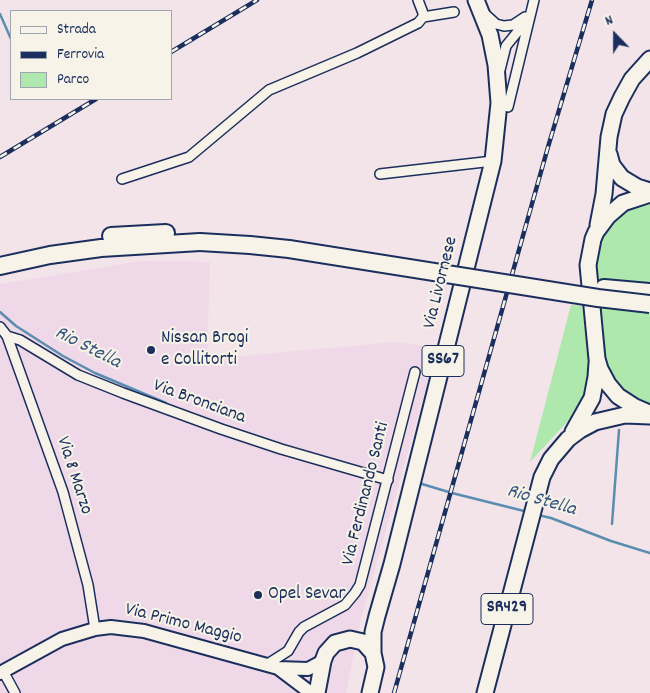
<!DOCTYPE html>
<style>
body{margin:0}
#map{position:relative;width:650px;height:693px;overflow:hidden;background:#f2e4e8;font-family:Dekko,sans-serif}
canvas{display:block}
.legend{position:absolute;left:10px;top:10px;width:162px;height:90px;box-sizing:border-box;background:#f7f3e8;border:1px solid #9fa5b1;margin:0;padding:6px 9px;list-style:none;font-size:15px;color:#1b2f5e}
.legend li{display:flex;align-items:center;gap:10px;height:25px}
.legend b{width:25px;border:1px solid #9fa5b1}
.north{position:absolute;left:590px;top:10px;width:50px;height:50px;-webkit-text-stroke:4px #f7f3e8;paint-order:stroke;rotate:338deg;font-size:14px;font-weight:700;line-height:20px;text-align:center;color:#1b2f5e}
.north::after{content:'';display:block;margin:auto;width:18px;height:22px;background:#1b2f5e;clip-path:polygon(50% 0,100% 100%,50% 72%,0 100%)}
</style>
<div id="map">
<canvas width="650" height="693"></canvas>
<ul class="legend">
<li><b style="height:6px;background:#f7f3e8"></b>Strada</li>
<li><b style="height:6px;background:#1b2f5e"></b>Ferrovia</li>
<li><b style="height:14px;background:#aee8ad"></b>Parco</li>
</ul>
<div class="north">N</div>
</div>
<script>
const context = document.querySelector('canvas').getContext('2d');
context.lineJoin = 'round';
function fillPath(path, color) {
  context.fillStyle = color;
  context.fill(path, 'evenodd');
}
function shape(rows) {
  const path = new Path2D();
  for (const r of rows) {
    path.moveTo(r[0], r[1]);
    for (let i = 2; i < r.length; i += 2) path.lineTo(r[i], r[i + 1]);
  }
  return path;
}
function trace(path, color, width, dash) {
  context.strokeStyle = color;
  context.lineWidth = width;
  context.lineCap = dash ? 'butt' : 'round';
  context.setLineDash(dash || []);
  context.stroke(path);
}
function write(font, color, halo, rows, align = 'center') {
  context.font = font + ' Dekko,sans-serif';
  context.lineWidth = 4;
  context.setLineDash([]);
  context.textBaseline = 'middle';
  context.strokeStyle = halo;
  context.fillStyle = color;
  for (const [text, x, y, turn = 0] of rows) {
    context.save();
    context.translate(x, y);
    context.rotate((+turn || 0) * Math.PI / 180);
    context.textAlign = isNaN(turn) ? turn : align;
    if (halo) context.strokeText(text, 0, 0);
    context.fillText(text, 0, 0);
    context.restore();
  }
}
const built = shape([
 [142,261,210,262,207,359,396,342,437,348,359,627,346,693,0,693,0,284]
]);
const green = shape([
 [650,203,650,407,633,401,614,381,604,360,596,253,600,237,608,227,626,212,635,207],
 [571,305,582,306,590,372,587,388,568,421,530,462]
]);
const stream = shape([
 [0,14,11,39],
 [0,312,16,326,63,356,95,373,166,403],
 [422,484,452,493,528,512],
 [538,515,551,518,611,541,650,553],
 [612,524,619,430]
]);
const street = shape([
 [485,14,496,24,504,26,513,25,525,17],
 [423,17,454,12],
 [500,70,506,46,528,19],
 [508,107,534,0],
 [380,174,493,161],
 [122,179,189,157,269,90,357,53,418,23,423,17,423,13,418,0],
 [0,327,7,336,63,492,88,585,95,629],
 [7,336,20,340,78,375,123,393,221,429,281,449,388,480],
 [266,665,288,651,299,632,304,627,345,605,355,593,360,585,415,372],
 [3,671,15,693]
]);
const secondary = shape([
 [278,668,311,693],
 [0,673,62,639,95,629,111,627,144,631,162,636,278,668,308,669,323,661]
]);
const primary = shape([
 [609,154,612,165,622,178,637,187,650,191],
 [598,225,604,194,609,137,614,114,622,97,632,79,650,59],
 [649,413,635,407,618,396,608,384,600,369,597,359,588,265,593,239,596,232,608,216,623,203,650,194],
 [573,432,592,398,596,377,597,363],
 [373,653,373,632,377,616,392,564,493,161,499,103,496,65,490,35,476,0],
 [317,693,323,661,326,653,335,643,350,639,363,642,373,653,376,667,370,693],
 [485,693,542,477,551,459,568,439,580,430,595,422,625,415,650,416]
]);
const highway = shape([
 [111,236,166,233],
 [0,266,50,255,101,248,200,242],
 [604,288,650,292]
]);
const rail = shape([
 [171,52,257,0],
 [0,157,96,99],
 [394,693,548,147,592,0]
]);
const highwayBridge = shape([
 [200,242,250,245,289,249,598,298,650,304]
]);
const markers = [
 [151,350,5,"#1b2f5e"],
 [258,595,5,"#1b2f5e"]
];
const shields = [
 [443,361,42],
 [507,609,52]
];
const shieldNames = [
 ["SS67",443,361],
 ["SR429",507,609]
];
const streetNames = [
 ["Via Livornese",442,283,-76],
 ["Via Bronciana",199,403,20],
 ["Via 8 Marzo",73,476,72],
 ["Via Ferdinando Santi",367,494,-76],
 ["Via Primo Maggio",183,625,14]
];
const poiNames = [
 ["Nissan Brogi",161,339],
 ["e Collitorti",161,361],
 ["Opel Sevar",268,595]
];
const waterNames = [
 ["Rio Stella",87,349,27],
 ["Rio Stella",541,502,16]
];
fillPath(built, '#efd9e8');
fillPath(green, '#aee8ad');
trace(stream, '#5b8db0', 2.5);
trace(street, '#1b2f5e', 12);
trace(secondary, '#1b2f5e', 16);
trace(primary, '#1b2f5e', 19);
trace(highway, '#1b2f5e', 20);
trace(street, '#f7f3e8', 9);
trace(secondary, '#f7f3e8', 12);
trace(primary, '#f7f3e8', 15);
trace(highway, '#f7f3e8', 16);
trace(rail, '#1b2f5e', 4.5);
trace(rail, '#f7f3e8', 2.5, [8]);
trace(highwayBridge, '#1b2f5e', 20, []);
trace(highwayBridge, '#f7f3e8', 16);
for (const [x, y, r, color] of markers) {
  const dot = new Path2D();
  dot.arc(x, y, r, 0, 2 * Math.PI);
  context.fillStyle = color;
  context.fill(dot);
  trace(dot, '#f7f3e8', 2);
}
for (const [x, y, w] of shields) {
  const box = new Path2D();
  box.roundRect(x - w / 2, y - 15.5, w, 31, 4);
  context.fillStyle = '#f7f3e8';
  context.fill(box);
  trace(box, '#1b2f5e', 1);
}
write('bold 18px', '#1b2f5e', null, shieldNames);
write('19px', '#1b2f5e', '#f7f3e8', streetNames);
write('19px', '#1b2f5e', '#f7f3e8', poiNames, 'left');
write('italic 20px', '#365680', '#f7f3e8', waterNames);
</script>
